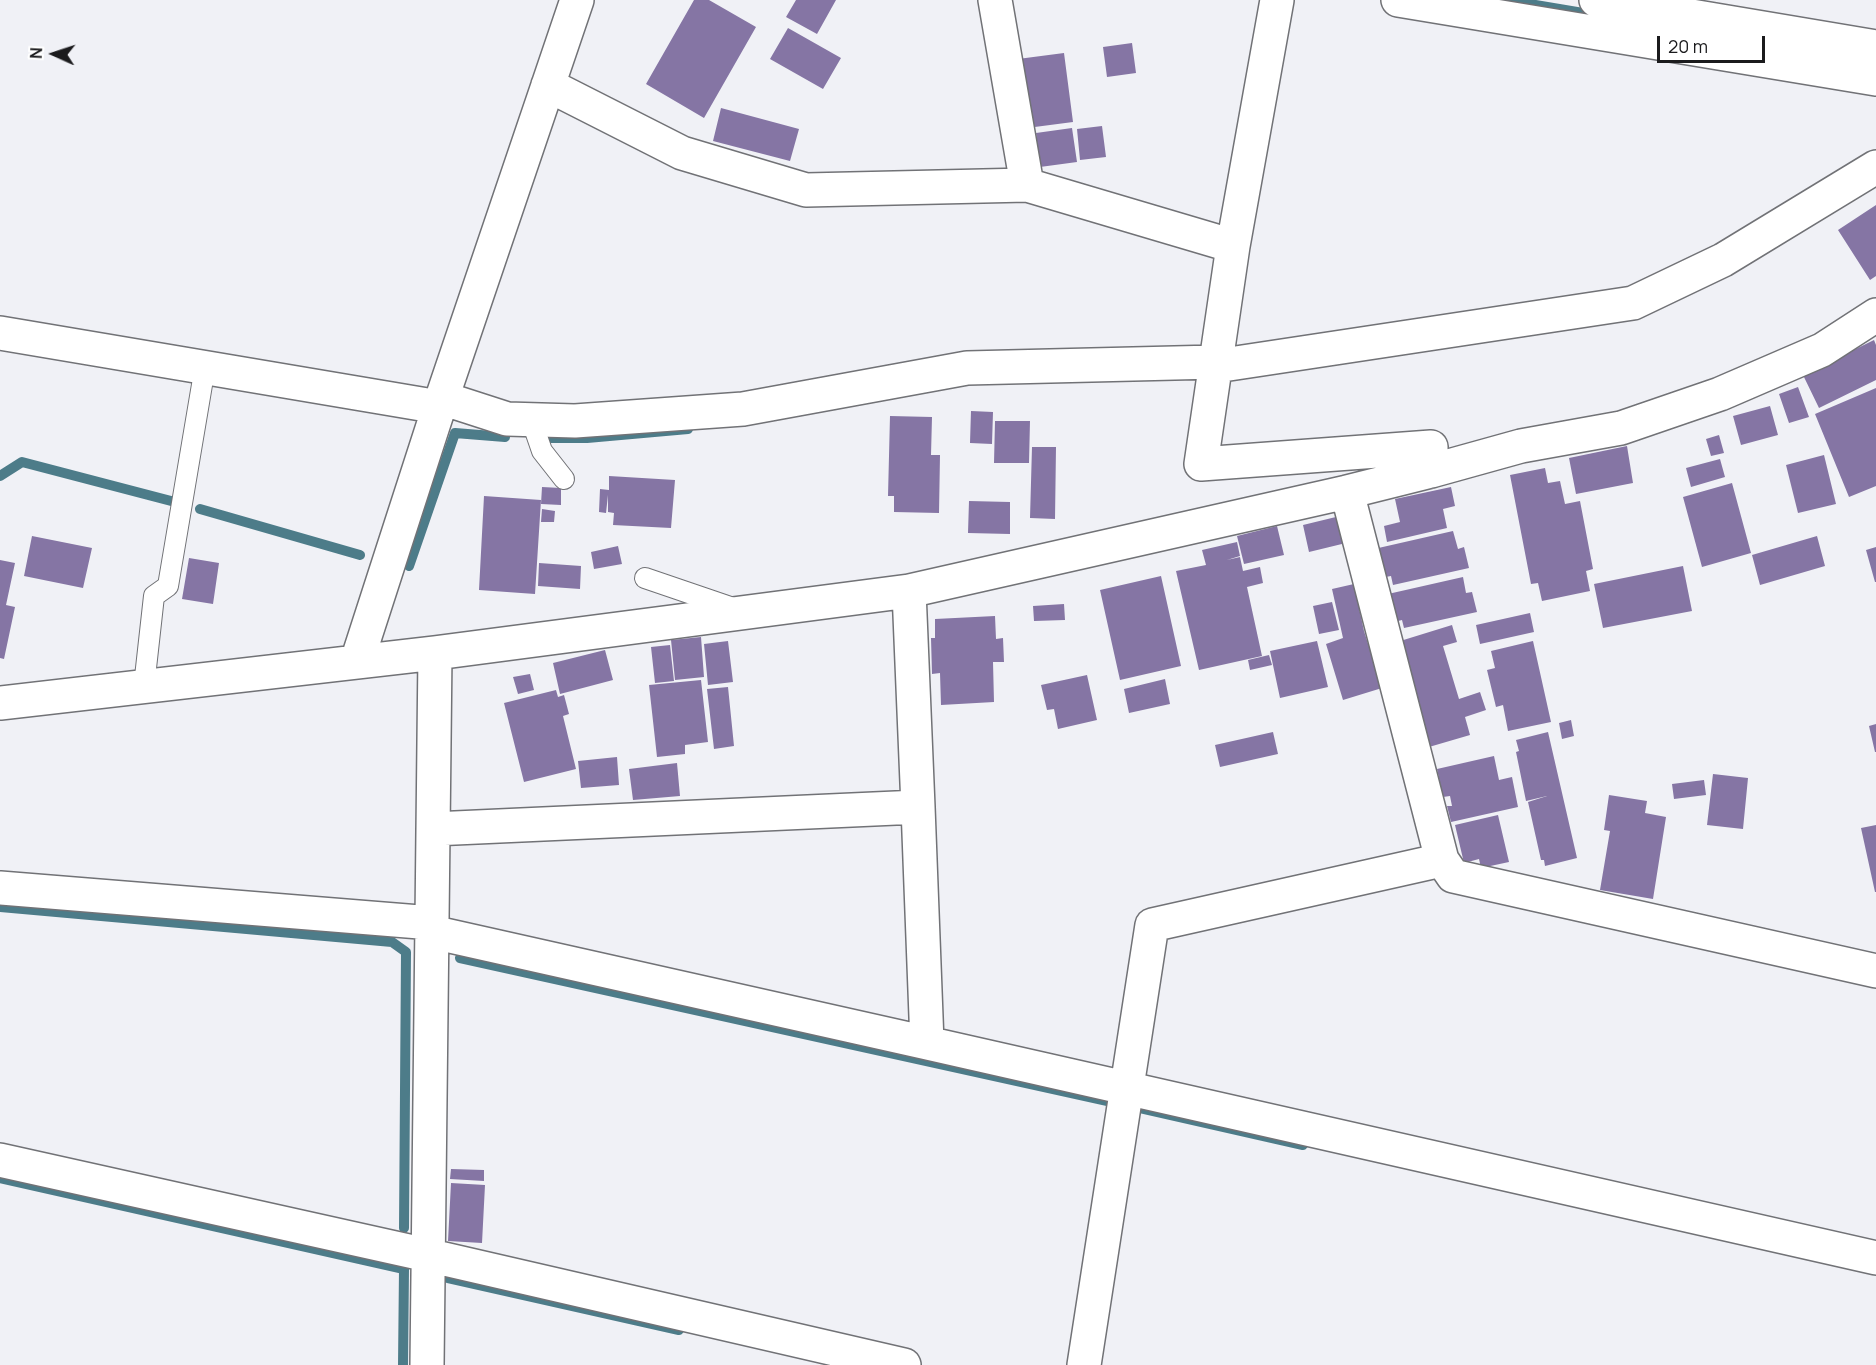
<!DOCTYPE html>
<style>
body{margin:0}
#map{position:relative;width:1876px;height:1365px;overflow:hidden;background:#f0f1f6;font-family:Manrope,sans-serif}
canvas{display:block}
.north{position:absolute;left:24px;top:24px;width:60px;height:60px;-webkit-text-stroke:4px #fff;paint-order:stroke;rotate:273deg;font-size:16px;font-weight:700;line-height:24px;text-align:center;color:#1b1b1d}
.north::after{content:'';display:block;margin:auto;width:21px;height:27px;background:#1b1b1d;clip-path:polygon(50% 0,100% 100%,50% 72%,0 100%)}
.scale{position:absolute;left:1657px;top:36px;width:108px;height:27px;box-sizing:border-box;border:3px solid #1b1b1d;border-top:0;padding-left:8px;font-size:18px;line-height:21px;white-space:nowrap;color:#1b1b1d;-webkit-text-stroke:4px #fff;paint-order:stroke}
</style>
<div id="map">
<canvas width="1876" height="1365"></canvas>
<div class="north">N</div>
<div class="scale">20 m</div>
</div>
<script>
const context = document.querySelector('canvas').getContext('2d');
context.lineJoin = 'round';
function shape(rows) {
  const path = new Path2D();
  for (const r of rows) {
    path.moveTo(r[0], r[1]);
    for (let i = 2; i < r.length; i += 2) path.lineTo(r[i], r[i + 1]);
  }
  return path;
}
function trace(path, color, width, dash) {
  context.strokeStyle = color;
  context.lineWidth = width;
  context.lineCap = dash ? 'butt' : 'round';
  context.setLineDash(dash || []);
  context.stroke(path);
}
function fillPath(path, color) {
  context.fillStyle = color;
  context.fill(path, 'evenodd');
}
const stream = shape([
 [1506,0,1601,16],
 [550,438,587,438,688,429],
 [0,476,22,462,175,502],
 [200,509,360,555],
 [409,566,455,433,505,437],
 [0,907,392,942,406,952,404,1228],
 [460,958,1112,1102],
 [1140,1108,1303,1145],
 [0,1178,404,1269,403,1365],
 [448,1278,679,1330]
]);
const building = shape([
 [694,0,709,0,756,27,704,118,646,84],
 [796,0,836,0,817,34,786,17],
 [788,28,841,58,823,89,770,59],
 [1132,43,1136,73,1107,77,1103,47],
 [1064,53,1073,122,1027,128,1018,59],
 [721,108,799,129,790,161,713,141],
 [1102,126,1106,157,1080,160,1077,129],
 [1072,128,1077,162,1040,167,1036,133],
 [1876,205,1876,276,1870,280,1838,230],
 [1874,340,1876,345,1876,380,1819,408,1803,375],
 [1798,387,1809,417,1789,423,1779,394],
 [1876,388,1876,486,1849,497,1815,414],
 [1770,406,1778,435,1741,445,1733,416],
 [971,411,993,412,992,444,970,443],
 [890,416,932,417,931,455,940,455,939,513,894,512,894,496,888,496],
 [995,421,1030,421,1029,463,994,463],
 [1719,435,1724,453,1711,456,1706,439],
 [1627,446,1633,483,1576,494,1569,458],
 [1032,447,1056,447,1055,519,1030,518],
 [1824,455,1836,504,1798,513,1786,465],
 [1720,459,1725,477,1691,487,1686,468],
 [1545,468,1548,483,1560,481,1565,504,1580,501,1593,569,1586,571,1590,591,1542,601,1538,583,1531,584,1510,475],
 [609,476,675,480,671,528,613,525,614,513,608,512,608,495,606,513,599,512,600,489,609,490],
 [1732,483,1751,553,1702,567,1683,497],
 [542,487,561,488,561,505,541,504],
 [1451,487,1455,506,1443,509,1447,528,1387,542,1384,526,1400,522,1395,499],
 [484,496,541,500,535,594,479,590],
 [969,501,1010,502,1010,534,968,533],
 [542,509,555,511,554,522,541,522],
 [1340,516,1346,543,1309,552,1303,525],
 [1277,526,1284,555,1244,564,1237,536],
 [1453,531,1458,549,1464,547,1469,568,1393,585,1391,576,1380,578,1374,549],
 [32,536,92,548,83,588,24,576],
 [1817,536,1825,566,1760,585,1752,555],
 [1237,542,1240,556,1227,560,1240,557,1243,571,1260,567,1263,583,1247,587,1262,656,1199,670,1176,571,1206,565,1202,550],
 [618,546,622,564,594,569,591,552],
 [1876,547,1876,582,1875,582,1866,550],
 [189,558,219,563,213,604,182,599],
 [0,560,15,563,6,605,15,607,4,659,0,658],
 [539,563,581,566,580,589,538,586],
 [1683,566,1692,611,1603,628,1594,584],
 [1161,576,1181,666,1120,680,1100,590],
 [1463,577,1466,593,1472,592,1477,612,1404,628,1402,620,1394,622,1388,594],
 [1354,584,1364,631,1382,688,1343,700,1326,644,1343,638,1332,589],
 [1332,602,1339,630,1319,634,1313,606],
 [1064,604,1065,620,1034,621,1033,606],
 [1530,613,1534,632,1480,644,1476,625],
 [995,616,996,639,1003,638,1004,662,993,662,994,702,941,705,940,673,932,674,931,638,935,638,935,619],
 [1452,625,1457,642,1443,646,1459,699,1480,692,1486,710,1465,717,1470,735,1429,747,1397,642],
 [701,637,704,677,675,680,671,640],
 [728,641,733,682,708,685,704,644],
 [1317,641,1328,687,1280,698,1270,651],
 [1533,641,1551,722,1508,731,1503,705,1496,707,1487,670,1495,668,1491,651],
 [670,645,674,681,655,683,651,647],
 [605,650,613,680,560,694,553,663],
 [1269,655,1272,665,1250,670,1248,660],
 [530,674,534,690,518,694,513,677],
 [1087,675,1097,720,1058,729,1054,709,1047,710,1041,685],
 [1165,679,1170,704,1129,713,1124,689],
 [701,680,708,742,685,745,685,754,657,757,649,685],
 [728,687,734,746,714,749,707,689],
 [556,690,558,697,564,695,569,714,563,716,576,769,524,782,504,703],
 [1571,720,1574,736,1562,739,1559,723],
 [1876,724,1876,752,1875,752,1869,726],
 [1273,732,1278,754,1220,767,1215,745],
 [1548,732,1577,858,1545,866,1544,860,1541,860,1528,802,1547,796,1526,801,1516,752,1519,751,1516,740],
 [1494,756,1499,780,1512,777,1518,807,1451,822,1447,806,1452,806,1450,796,1443,797,1437,769],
 [617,757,619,785,581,788,578,761],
 [677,763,680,796,633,800,629,769],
 [1713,774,1748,778,1743,829,1707,825],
 [1704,780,1706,795,1674,799,1672,784],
 [1609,795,1647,801,1645,813,1666,817,1653,899,1600,890,1610,831,1604,830],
 [1498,815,1509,862,1481,868,1479,859,1464,863,1455,825],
 [1876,825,1876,892,1875,892,1861,828],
 [451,1169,484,1170,484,1181,450,1179],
 [451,1183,485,1185,482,1243,448,1241]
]);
const service = shape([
 [531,419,542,451,564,479],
 [645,578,733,608],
 [144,686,154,596,168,586,205,367]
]);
const minor = shape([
 [995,0,1027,185],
 [1277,0,1233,246,1201,464,1431,447,1431,471],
 [1398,0,1876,79],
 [1596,0,1876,47],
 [548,85,682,153,806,190,1027,185,1233,246],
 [0,333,439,407],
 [1216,366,1633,303,1723,260,1876,167],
 [442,398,507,419,575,421,743,409,967,368,1216,362],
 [1347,492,1442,860,1453,876,1876,971],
 [909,591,918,807],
 [357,661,442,398,577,0],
 [0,703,435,653,909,591,1347,492,1431,471,1521,446,1621,428,1720,394,1822,350,1876,315],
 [433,829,918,807,927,1043,1876,1258],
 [0,888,432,923],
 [432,932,927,1043],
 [0,1160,427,1255,904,1365],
 [427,1365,435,653],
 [1084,1365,1152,925,1442,860]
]);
trace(stream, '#4d7c89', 10);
fillPath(building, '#8575a4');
trace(service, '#717276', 22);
trace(minor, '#717276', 36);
trace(service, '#fff', 20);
trace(minor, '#fff', 33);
</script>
